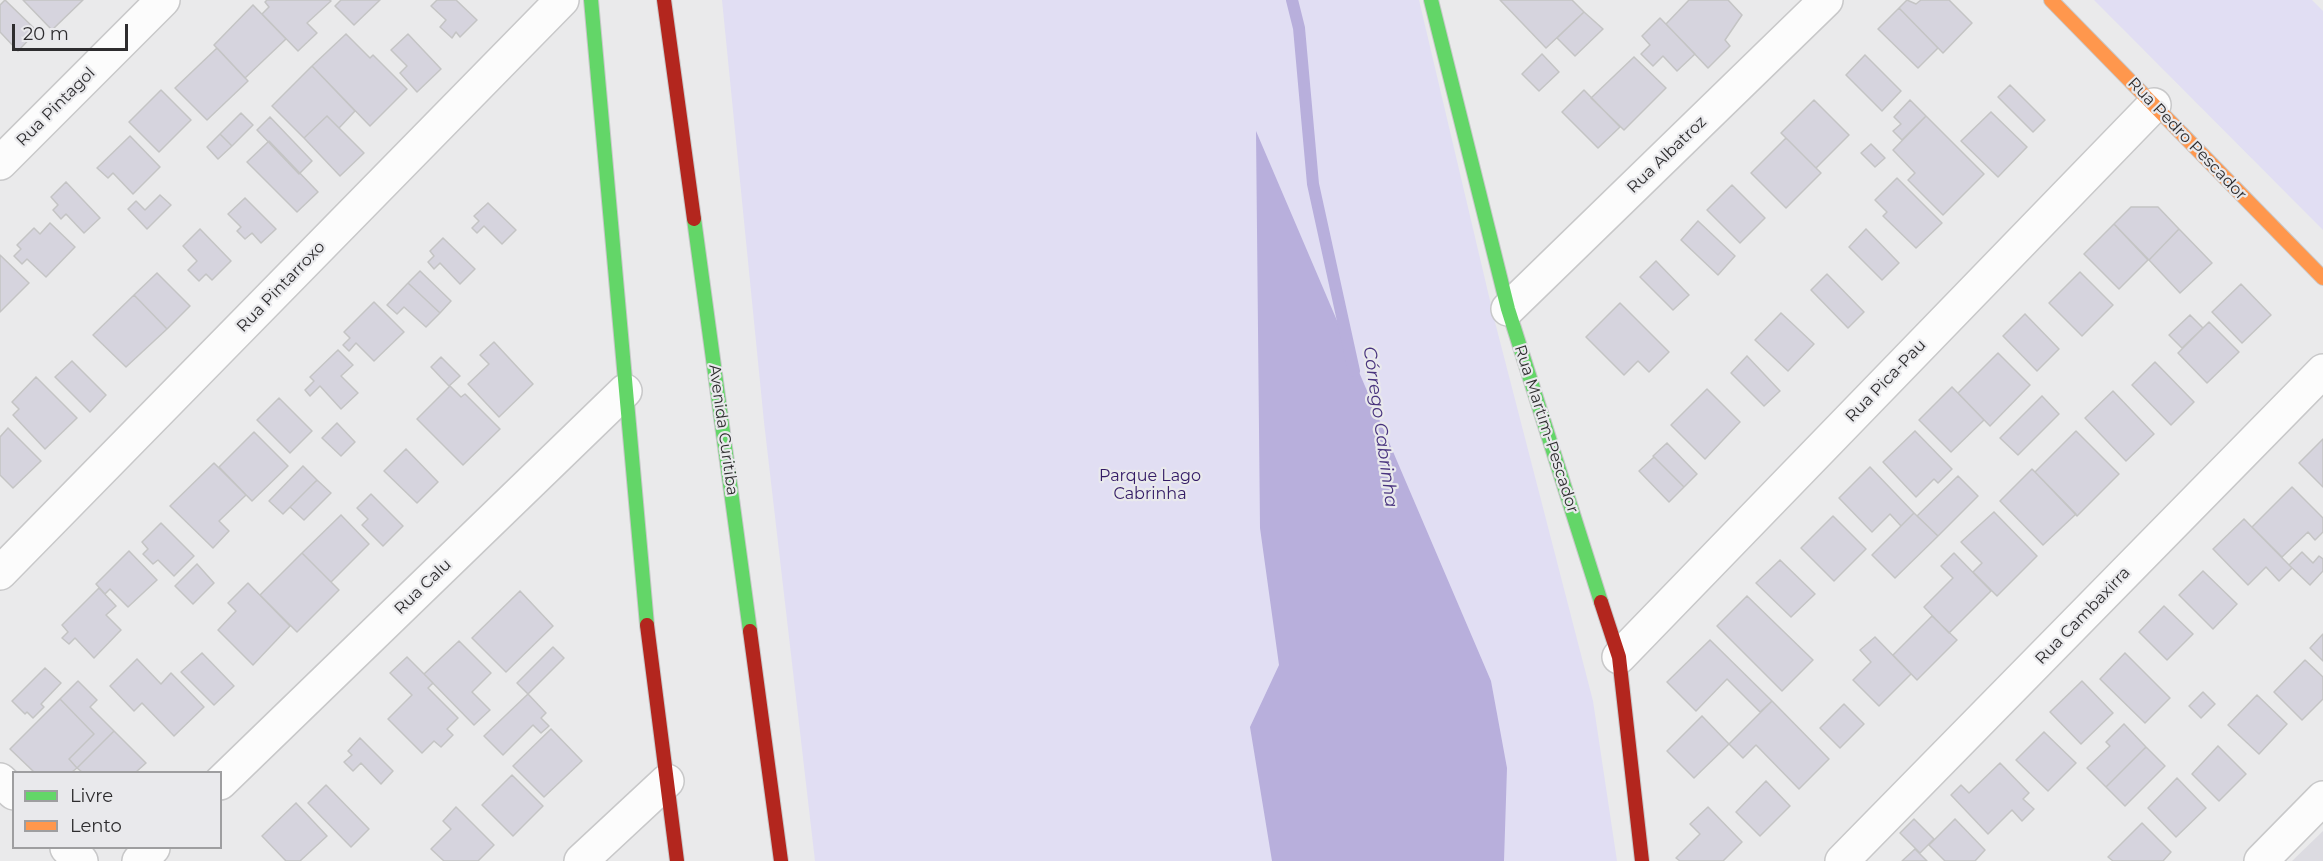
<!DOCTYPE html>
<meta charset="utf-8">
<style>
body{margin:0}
#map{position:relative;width:2323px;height:861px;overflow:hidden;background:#eaeaeb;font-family:Montserrat,sans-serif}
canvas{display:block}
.legend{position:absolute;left:12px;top:771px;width:210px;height:78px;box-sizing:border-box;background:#e9e9ec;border:2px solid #9e9ea0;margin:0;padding:8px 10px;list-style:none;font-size:18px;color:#2e2d2f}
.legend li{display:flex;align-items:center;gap:12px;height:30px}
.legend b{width:30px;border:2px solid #9e9ea0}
.scale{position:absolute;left:12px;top:24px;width:116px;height:27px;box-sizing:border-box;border:3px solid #2e2d2f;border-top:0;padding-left:8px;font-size:18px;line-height:21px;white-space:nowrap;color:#2e2d2f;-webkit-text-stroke:4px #e9e9ec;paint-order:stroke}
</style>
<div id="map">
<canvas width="2323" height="861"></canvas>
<ul class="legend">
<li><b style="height:8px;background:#63d668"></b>Livre</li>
<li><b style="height:8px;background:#ff974d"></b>Lento</li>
</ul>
<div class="scale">20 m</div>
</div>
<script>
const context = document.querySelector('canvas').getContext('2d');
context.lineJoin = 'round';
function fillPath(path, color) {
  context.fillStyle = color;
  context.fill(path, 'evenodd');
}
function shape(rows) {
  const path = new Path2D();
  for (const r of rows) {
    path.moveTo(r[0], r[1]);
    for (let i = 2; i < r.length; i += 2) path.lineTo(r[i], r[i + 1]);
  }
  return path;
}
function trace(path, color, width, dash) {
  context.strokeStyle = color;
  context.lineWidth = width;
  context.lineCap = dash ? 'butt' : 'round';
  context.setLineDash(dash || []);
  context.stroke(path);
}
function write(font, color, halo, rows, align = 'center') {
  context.font = font + ' Montserrat,sans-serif';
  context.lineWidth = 4.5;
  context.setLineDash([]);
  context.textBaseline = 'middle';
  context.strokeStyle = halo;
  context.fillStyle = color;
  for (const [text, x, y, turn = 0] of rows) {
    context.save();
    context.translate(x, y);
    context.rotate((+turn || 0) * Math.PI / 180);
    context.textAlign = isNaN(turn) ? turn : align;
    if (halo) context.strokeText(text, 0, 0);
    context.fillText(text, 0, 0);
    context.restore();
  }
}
const built = shape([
 [2323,831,2323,861,2292,861]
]);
const green = shape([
 [722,0,1419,0,1496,326,1593,701,1617,861,815,861,764,422],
 [2094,0,2312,0,2323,11,2323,230]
]);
const water = shape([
 [1256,131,1491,681,1507,768,1504,861,1272,861,1250,727,1279,665,1260,528]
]);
const stream = shape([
 [1292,0,1299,28,1313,184,1354,371]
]);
const building = shape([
 [5,0,37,31,18,51,0,32,0,5,5,0],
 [23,0,83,0,52,30,23,0],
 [267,0,329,0,331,1,307,23,317,33,298,51,262,14,269,7,265,2,267,0],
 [341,0,380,0,354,25,335,6,341,0],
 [437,0,456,0,477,20,460,37,456,32,452,38,440,27,446,20,431,6,437,0],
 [1500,0,1572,0,1584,12,1546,48,1500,0],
 [1689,0,1728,0,1742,15,1725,40,1730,46,1708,68,1666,24,1689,0],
 [1907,0,1916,4,1921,0,1949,0,1972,23,1943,53,1899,8,1907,0],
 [253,5,286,39,245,78,214,45,253,5],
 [1899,8,1938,48,1918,68,1878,29,1899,8],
 [1584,12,1603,29,1575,56,1557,38,1584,12],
 [1660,18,1695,54,1677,71,1663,56,1653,66,1641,54,1650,45,1642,36,1660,18],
 [346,34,370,58,373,55,407,89,370,126,312,66,346,34],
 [408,34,441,69,417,92,400,73,407,66,391,50,408,34],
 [217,48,248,81,207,120,175,88,217,48],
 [1542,54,1559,72,1539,91,1522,74,1542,54],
 [1865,55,1901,91,1882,111,1846,75,1865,55],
 [1634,57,1666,88,1624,130,1591,98,1634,57],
 [312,66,355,111,339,128,327,116,304,138,272,106,312,66],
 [2010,85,2045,120,2033,132,1998,97,2010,85],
 [161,90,191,120,159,152,129,122,161,90],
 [1584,90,1620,127,1598,148,1562,112,1584,90],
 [1814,100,1849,135,1816,168,1781,133,1814,100],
 [1910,100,1926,116,1902,140,1893,131,1901,124,1894,117,1910,100],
 [1991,112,2027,147,1998,177,1961,141,1991,112],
 [241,113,253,125,232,146,220,134,241,113],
 [327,116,364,153,340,176,304,138,327,116],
 [1926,116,1984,174,1943,215,1908,180,1915,173,1893,150,1926,116],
 [270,117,312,161,299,174,257,130,270,117],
 [220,134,232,146,218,159,207,147,220,134],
 [130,136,160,167,133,194,113,173,108,178,97,168,130,136],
 [1786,138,1821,173,1786,208,1751,173,1786,138],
 [269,141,318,192,297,212,247,162,269,141],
 [1871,144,1885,158,1875,167,1861,153,1871,144],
 [1897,178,1942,223,1916,248,1883,216,1887,212,1875,200,1897,178],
 [66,182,100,218,84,233,66,214,61,219,53,210,58,205,51,197,66,182],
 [1732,185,1765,218,1740,243,1707,210,1732,185],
 [160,195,171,205,147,229,128,209,136,201,145,210,160,195],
 [245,198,276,229,261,243,252,233,245,239,237,231,241,227,228,214,245,198],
 [488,203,516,230,502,244,484,226,477,233,472,228,479,221,474,216,488,203],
 [2131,207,2158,207,2179,229,2149,260,2114,224,2131,207],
 [1698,221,1735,256,1718,275,1681,240,1698,221],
 [50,223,75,247,46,277,27,259,22,264,14,256,21,249,17,245,34,228,40,234,50,223],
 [2114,224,2148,260,2119,289,2084,254,2114,224],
 [200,229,231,261,212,280,206,274,199,281,188,270,197,261,183,246,200,229],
 [1866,229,1899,263,1882,280,1849,247,1866,229],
 [2179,229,2212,263,2180,293,2149,260,2179,229],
 [443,238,475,269,460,284,440,263,434,269,428,262,434,256,430,251,443,238],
 [0,255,29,283,0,312,0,255],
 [1656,261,1689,295,1673,310,1640,277,1656,261],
 [420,271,451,301,440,313,408,283,420,271],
 [2080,272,2113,305,2082,336,2049,303,2080,272],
 [157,273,190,306,167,329,134,295,157,273],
 [1827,274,1864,312,1848,328,1811,290,1827,274],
 [408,283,440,313,426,327,404,307,397,314,387,305,408,283],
 [2241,284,2271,315,2242,343,2212,312,2241,284],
 [134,295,167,329,126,367,93,335,134,295],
 [374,302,404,332,374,361,356,343,349,351,343,345,350,338,344,332,374,302],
 [1620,303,1669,352,1649,372,1638,361,1624,375,1586,337,1620,303],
 [1781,313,1814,344,1788,371,1755,340,1781,313],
 [2025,314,2059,349,2037,371,2003,336,2025,314],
 [2190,315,2203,328,2182,348,2169,335,2190,315],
 [2209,322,2239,352,2207,383,2178,353,2209,322],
 [494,342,533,384,499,417,468,384,489,364,480,355,494,342],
 [338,350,353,365,341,376,358,393,341,409,320,386,310,396,305,390,314,381,310,377,338,350],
 [1998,353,2030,385,1990,426,1958,393,1998,353],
 [1747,356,1780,391,1764,406,1731,373,1747,356],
 [441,357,460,376,449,386,431,367,441,357],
 [72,361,106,395,90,412,55,377,72,361],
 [2155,362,2194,402,2171,425,2132,385,2155,362],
 [36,377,77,418,45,449,13,415,19,409,12,402,36,377],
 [450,386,461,397,465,394,500,429,463,465,417,419,450,386],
 [1952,387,1984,420,1951,452,1919,420,1952,387],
 [1707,389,1740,422,1705,459,1671,425,1707,389],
 [2113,391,2154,434,2126,461,2085,418,2113,391],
 [2042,396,2059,414,2018,455,2000,438,2042,396],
 [279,398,312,431,290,453,257,420,279,398],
 [337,423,355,442,341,456,322,438,337,423],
 [8,428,41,461,13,488,0,475,0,437,8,428],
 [1915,431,1952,469,1938,483,1934,479,1916,497,1883,462,1915,431],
 [2076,431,2119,474,2077,516,2035,472,2076,431],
 [254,432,288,466,252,501,219,467,254,432],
 [2323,439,2323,487,2299,463,2323,439],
 [1667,443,1697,474,1684,487,1653,456,1667,443],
 [406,449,438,482,417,503,384,471,406,449],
 [1654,457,1684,487,1669,502,1639,471,1654,457],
 [214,463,246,495,219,521,229,531,213,548,170,506,214,463],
 [303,466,317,480,283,514,269,501,303,466],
 [1870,467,1914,513,1901,526,1890,514,1872,532,1839,498,1870,467],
 [2032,469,2076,514,2043,545,2000,501,2032,469],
 [1958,476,1978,496,1938,536,1917,516,1958,476],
 [317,480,331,493,304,520,290,507,317,480],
 [2292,487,2323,518,2323,532,2315,540,2308,532,2282,557,2252,527,2292,487],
 [371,494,403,526,383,546,362,525,368,519,357,508,371,494],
 [1994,512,2037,556,1997,596,1973,572,1982,563,1961,542,1994,512],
 [1914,513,1938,536,1895,578,1872,555,1914,513],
 [341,515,369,544,331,582,302,553,341,515],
 [1833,516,1866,549,1834,581,1801,548,1833,516],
 [2244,519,2292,568,2279,581,2266,567,2248,585,2213,549,2244,519],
 [161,523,194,556,174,576,158,560,153,564,143,554,148,549,142,542,161,523],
 [129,551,157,580,128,607,110,589,105,594,96,584,129,551],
 [2302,552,2313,563,2319,556,2323,559,2323,571,2310,585,2289,565,2302,552],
 [302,553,339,590,297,632,260,595,302,553],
 [1954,553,1991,591,1949,633,1924,607,1953,578,1941,566,1954,553],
 [1780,560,1815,594,1791,617,1756,583,1780,560],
 [197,564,214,583,193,604,175,586,197,564],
 [2203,571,2237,604,2213,629,2179,595,2203,571],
 [248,583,290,626,253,665,218,630,236,611,228,603,248,583],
 [99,588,116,606,106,615,121,630,94,658,75,638,69,644,62,638,68,632,62,625,99,588],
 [520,591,553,626,506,672,472,638,520,591],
 [1747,596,1813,660,1782,691,1717,626,1747,596],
 [2164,606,2193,634,2167,660,2139,632,2164,606],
 [1932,616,1957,640,1917,680,1893,655,1932,616],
 [2323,634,2323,661,2310,648,2323,634],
 [1875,637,1911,674,1879,706,1853,680,1871,662,1860,650,1875,637],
 [1710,640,1772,701,1760,712,1727,679,1696,711,1667,682,1710,640],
 [459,641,491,673,472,692,490,710,474,725,424,674,459,641],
 [553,647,564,658,528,694,517,683,553,647],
 [202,653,234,686,214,705,181,672,202,653],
 [2125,653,2170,698,2145,723,2100,679,2125,653],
 [407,657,433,683,428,688,458,718,447,729,453,735,441,747,434,741,422,753,388,719,412,695,390,673,407,657],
 [137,659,161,684,171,673,204,707,174,736,142,703,134,711,110,686,137,659],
 [2305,660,2323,677,2323,699,2302,720,2274,692,2305,660],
 [45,668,61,683,41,704,44,707,33,718,27,712,25,714,12,701,45,668],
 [78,681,97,700,90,707,114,731,77,768,69,759,94,734,60,699,78,681],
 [2082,681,2113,713,2081,744,2050,712,2082,681],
 [2203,692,2215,704,2201,718,2189,706,2203,692],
 [528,694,546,713,541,718,549,726,541,733,533,725,503,755,484,736,528,694],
 [2257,695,2287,724,2259,754,2228,725,2257,695],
 [60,699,94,734,69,759,77,768,72,772,34,772,10,749,60,699],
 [1772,701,1829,759,1799,789,1756,745,1743,758,1729,744,1772,701],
 [1844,704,1864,724,1840,748,1820,728,1844,704],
 [1702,716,1729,744,1694,778,1667,751,1702,716],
 [2124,724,2146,747,2106,787,2087,768,2110,746,2106,742,2124,724],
 [551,729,582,761,544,797,513,766,551,729],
 [114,731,146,763,136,772,82,772,77,768,114,731],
 [2044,732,2076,763,2048,791,2016,760,2044,732],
 [360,738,393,771,381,784,361,763,353,771,344,762,352,755,348,751,360,738],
 [2218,746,2246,774,2219,801,2192,774,2218,746],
 [2146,747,2165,766,2125,806,2106,787,2146,747],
 [2000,763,2029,793,2023,799,2034,809,2022,821,2012,810,1988,834,1951,795,1961,785,1969,793,2000,763],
 [512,775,543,806,513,836,482,805,512,775],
 [2177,778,2206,808,2176,837,2148,808,2177,778],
 [1766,781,1790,806,1760,836,1736,812,1766,781],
 [326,785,369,829,351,847,308,803,326,785],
 [296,803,327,836,300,861,286,861,262,836,296,803],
 [456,807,494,845,478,861,444,861,431,849,451,829,443,821,456,807],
 [1708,807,1742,842,1723,861,1680,861,1676,858,1700,834,1690,824,1708,807],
 [1914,819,1934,839,1920,853,1900,833,1914,819],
 [1955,819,1985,850,1975,861,1945,861,1929,845,1955,819],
 [2142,823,2171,852,2163,861,2113,861,2108,857,2142,823],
 [1915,849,1927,861,1902,861,1915,849]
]);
const street = shape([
 [0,163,163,0],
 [1508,309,1826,0],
 [0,573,562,0],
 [1619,657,2154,105],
 [0,780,14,793],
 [220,783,625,391],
 [67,848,81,861],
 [139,861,153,848],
 [581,861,667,781],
 [1842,861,2323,371],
 [2261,861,2323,798]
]);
const fast = shape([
 [591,0,647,625],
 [1431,0,1508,309,1601,602],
 [694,219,750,631]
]);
const slow = shape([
 [2051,0,2323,278]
]);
const jam = shape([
 [664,0,694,219],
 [1601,602,1619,657,1642,861],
 [647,625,677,861],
 [750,631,781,861]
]);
const streetNames = [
 ["Rua Pintagol",56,107,-45],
 ["Rua Pedro Pescador",2187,139,46],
 ["Rua Albatroz",1667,155,-44],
 ["Rua Pintarroxo",281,287,-46],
 ["Rua Pica-Pau",1886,381,-46],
 ["Rua Martim-Pescador",1546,429,72],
 ["Avenida Curitiba",723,430,82],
 ["Rua Calu",423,587,-44],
 ["Rua Cambaxirra",2083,616,-46]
];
const parkNames = [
 ["Parque Lago",1150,476],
 ["Cabrinha",1150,494]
];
const waterNames = [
 ["Córrego Cabrinha",1380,427,82]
];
fillPath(built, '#dcdbe1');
fillPath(green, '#e1def3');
fillPath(water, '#b8afdc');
trace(stream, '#b8afdc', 12);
fillPath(building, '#d6d4de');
trace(building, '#c4c4c4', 1.5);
trace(street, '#c8c8c9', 36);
trace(fast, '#c8c8c9', 16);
trace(slow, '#c8c8c9', 16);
trace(jam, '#c8c8c9', 16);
trace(street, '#fcfcfc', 33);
trace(fast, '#63d668', 14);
trace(slow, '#ff974d', 14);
trace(jam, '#b3261e', 14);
write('16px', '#2e2d2f', '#e9e9ec', streetNames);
write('16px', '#331b65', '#e9e9ec', parkNames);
write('italic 18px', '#48337e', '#e9e9ec', waterNames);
</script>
